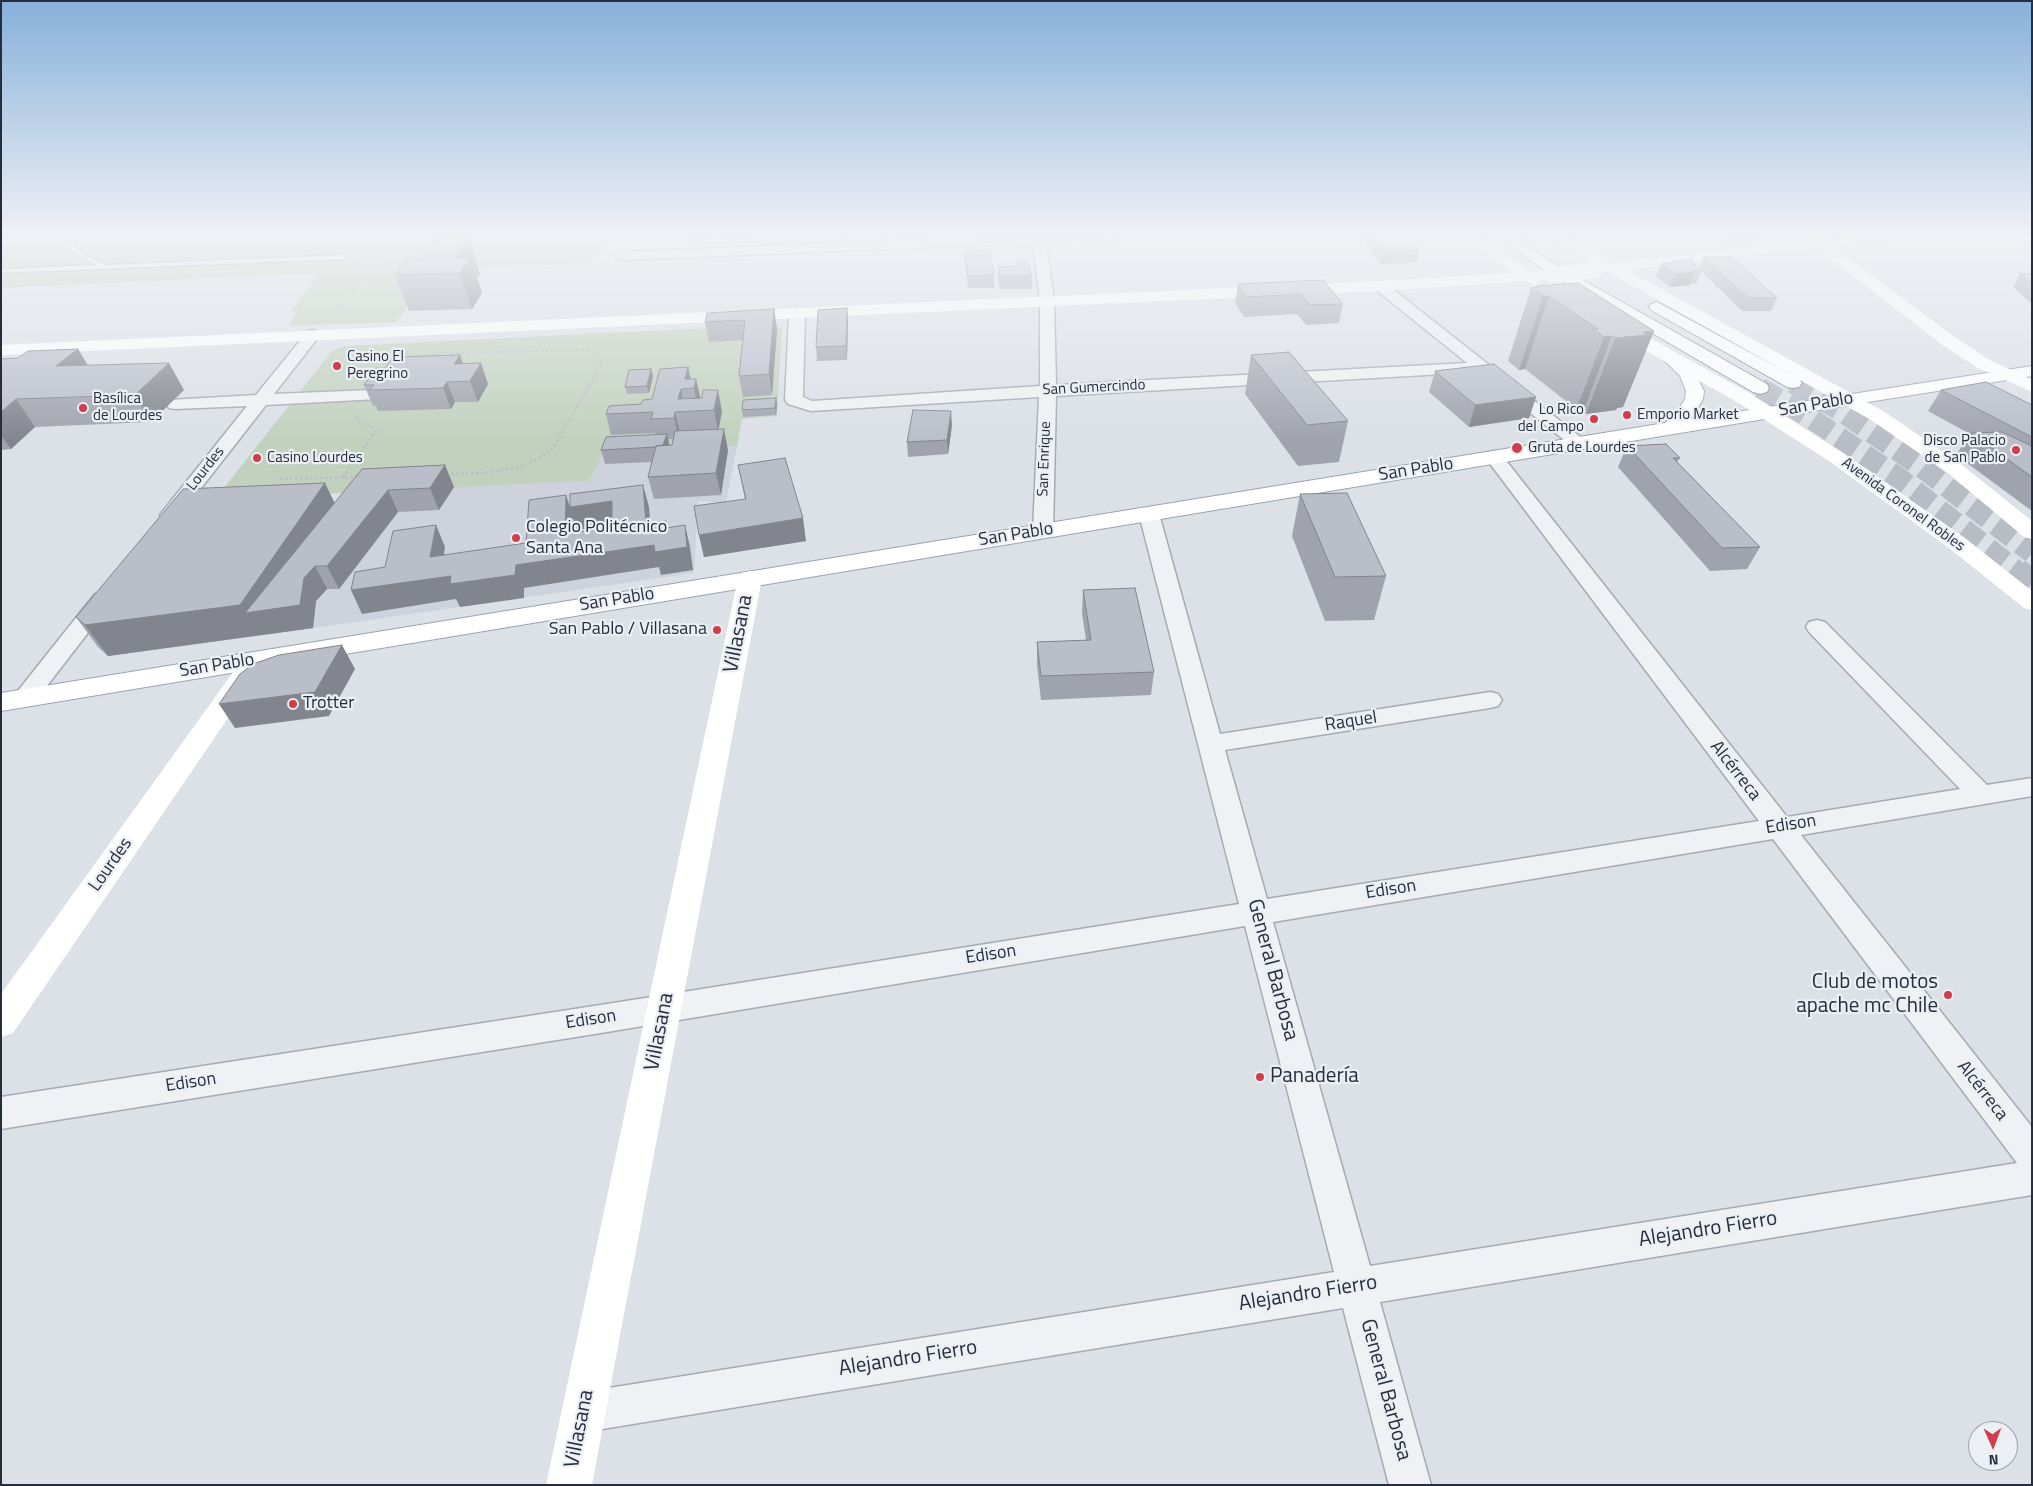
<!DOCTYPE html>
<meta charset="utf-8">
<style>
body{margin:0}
#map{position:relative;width:2033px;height:1486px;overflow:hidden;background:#dce0e7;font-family:"Titillium Web",sans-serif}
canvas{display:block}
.frame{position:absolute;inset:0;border:2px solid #262d3d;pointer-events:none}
.north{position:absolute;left:1968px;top:1421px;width:50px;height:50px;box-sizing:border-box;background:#eceff4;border:1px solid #9da1ab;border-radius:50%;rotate:178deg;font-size:14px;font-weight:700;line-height:20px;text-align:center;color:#262d3d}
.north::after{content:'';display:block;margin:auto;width:18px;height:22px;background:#cf3e4a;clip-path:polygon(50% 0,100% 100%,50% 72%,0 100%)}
</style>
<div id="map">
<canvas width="2033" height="1486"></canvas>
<div class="frame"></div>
<div class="north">N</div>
</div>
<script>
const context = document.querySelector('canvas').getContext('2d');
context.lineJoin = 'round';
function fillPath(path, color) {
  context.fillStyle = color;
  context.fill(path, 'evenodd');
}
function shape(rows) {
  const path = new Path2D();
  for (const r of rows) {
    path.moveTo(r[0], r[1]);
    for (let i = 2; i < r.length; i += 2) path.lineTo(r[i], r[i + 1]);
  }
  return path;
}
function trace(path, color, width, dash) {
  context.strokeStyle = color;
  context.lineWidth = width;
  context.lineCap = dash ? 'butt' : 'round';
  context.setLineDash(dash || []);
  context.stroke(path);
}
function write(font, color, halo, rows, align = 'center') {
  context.font = font + ' "Titillium Web",sans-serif';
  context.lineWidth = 4.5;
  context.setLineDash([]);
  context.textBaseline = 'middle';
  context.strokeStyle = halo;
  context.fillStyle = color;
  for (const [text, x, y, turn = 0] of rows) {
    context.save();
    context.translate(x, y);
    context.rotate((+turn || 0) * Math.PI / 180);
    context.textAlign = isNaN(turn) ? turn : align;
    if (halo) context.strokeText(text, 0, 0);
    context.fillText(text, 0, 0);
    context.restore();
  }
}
const built = shape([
 [737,446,726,503,698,501,694,573,259,636,372,491,588,481,605,450]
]);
const green = shape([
 [1,235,610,235,590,263,436,269,396,322,288,326,298,311,291,311,320,273,1,288],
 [768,325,782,328,777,416,742,419,737,446,605,450,589,481,215,499,332,351,344,346]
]);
const highwayTunnelFar2 = shape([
 [1793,383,1795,384]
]);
const highwayTunnelFar1 = shape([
 [1793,383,1841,411,1920,466,2032,553],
 [1760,388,1812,419,1899,478,2018,572]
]);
const highwayTunnel = shape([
 [2017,571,2032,583]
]);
const pathFar1 = shape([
 [471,251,539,248,554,243,565,235],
 [376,254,452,235],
 [361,257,427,253],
 [332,315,379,259,384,256],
 [422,358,438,353,594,350,599,356,601,365,590,384]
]);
const path = shape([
 [446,474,483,473,519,467,540,458,554,447,591,383],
 [343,477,376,431,370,426,357,421,357,415],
 [280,479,360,477]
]);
const lane = shape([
 [56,235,63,235,84,255,103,263,104,265,345,255,348,257,345,259,1,273,1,269,97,265,80,257,56,235]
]);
const street = shape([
 [1032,235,1129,235,1122,239,1046,242,1054,301,1056,385,1467,363,1375,289,1373,286,1375,283,1380,282,1385,283,1588,443,1585,447,1579,448,1573,447,1479,372,1056,396,1053,531,1050,535,1043,537,1036,535,1033,531,1039,397,811,411,788,404,785,400,789,314,792,311,797,309,802,311,805,314,803,397,812,401,1040,386,1040,301,1033,243,622,260,615,256,622,252,1032,235],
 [312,330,317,332,320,335,274,394,372,390,378,391,380,395,378,399,266,405,177,519,170,521,163,519,160,515,163,511,247,406,175,409,169,408,166,404,169,400,256,395,307,332,312,330],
 [1494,451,1500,453,1787,817,1960,789,1809,632,1806,627,1809,622,1817,620,1825,622,1987,785,2032,778,2032,796,1801,835,2032,1127,2032,1195,1380,1302,1431,1485,1389,1485,1343,1308,584,1432,570,1426,564,1412,570,1398,584,1392,1334,1272,1245,926,607,1032,1,1129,1,1097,607,1004,1239,904,1139,514,1142,510,1149,508,1156,510,1159,514,1220,734,1490,692,1498,694,1502,700,1498,706,1490,708,1225,750,1267,899,1759,821,1488,461,1485,457,1488,453,1494,451],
 [1773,839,2017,1163,1370,1266,1273,922,1773,839],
 [103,592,111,594,114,599,33,704,25,706,17,704,13,698,17,692,95,594,103,592]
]);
const secondary = shape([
 [1463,235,1479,235,1532,272,1552,270,1557,272,1560,275,1557,278,1542,280,1540,283,1534,285,1526,281,1380,291,1,355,1,345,1380,281,1514,273,1463,235],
 [1550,235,1567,235,1613,263,1805,239,1805,235,1817,235,1821,238,1856,235,1913,235,1911,238,1906,239,1832,246,1956,338,1990,360,2032,380,2032,392,1978,368,1944,346,1815,247,1627,270,1885,412,1962,465,2032,521,2032,539,2024,537,1948,473,1871,420,1608,272,1602,271,1600,267,1552,238,1550,235],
 [1615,321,1621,322,1751,394,1843,453,1965,538,2032,591,2032,610,2024,608,1949,548,1829,461,1737,402,1609,330,1607,326,1609,322,1615,321],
 [750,571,758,573,762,578,592,1485,546,1485,738,578,742,573,750,571],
 [243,669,252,671,256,677,252,683,13,1033,1,1037,1,994,234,671,243,669]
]);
const primary = shape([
 [1671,353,1677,354,1694,370,1704,391,1703,399,1691,419,2032,366,2032,376,1849,405,1,711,1,693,1665,423,1679,409,1685,399,1686,391,1680,376,1662,358,1665,354,1671,353]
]);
const highway = shape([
 [1497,235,1513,235,1551,262,1767,384,1769,388,1767,392,1760,394,1753,392,1541,268,1497,235],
 [1657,302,1799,379,1802,383,1799,387,1793,388,1787,387,1651,310,1649,307,1651,304,1657,302]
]);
const secondaryBridge = shape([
 [1552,275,1595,270]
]);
const wall = shape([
 [687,235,711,235,709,241,689,242],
 [723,235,761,235,761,236,724,238],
 [833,235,866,235,833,236],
 [1360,235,1406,235,1419,250,1416,263,1381,264,1360,237],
 [1716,235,1757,235,1754,241,1724,241],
 [965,251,994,275,994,288,968,288,965,263],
 [1704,257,1777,298,1771,311,1742,311,1700,270,1701,272,1696,284,1690,284,1690,285,1670,287,1656,276,1661,264,1699,269],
 [408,259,480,274,477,278,482,293,472,309,409,311,395,275],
 [1017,262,1032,276,1032,289,1000,289,998,279,998,267,1017,266],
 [2020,274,2032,274,2032,304,2013,287],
 [1323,280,1343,304,1339,323,1306,325,1297,314,1244,317,1235,303,1238,284],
 [1537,286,1654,331,1623,407,1617,408,1616,410,1586,414,1583,412,1575,413,1565,405,1566,401,1525,369,1519,370,1508,361,1531,288,1536,288],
 [847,308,848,322,847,360,817,361,816,347],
 [774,309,777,329,772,395,743,397,739,376,743,340,709,342,705,322],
 [78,349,87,365,184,390,151,422,35,427,11,449,1,450,1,359,18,358],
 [460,355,463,364,488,384,478,402,455,402,451,409,378,411,376,406,373,406,364,385,385,368],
 [1251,355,1348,421,1339,462,1298,466,1245,394],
 [688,367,691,379,696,379,700,398,722,411,719,429,728,450,721,495,654,499,648,477,652,462,605,464,601,450,655,434,655,433,611,435,606,414,641,404,652,399],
 [668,439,674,439,672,445,669,445],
 [651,369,653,376,649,393,627,394,625,387],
 [1435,371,1536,397,1529,418,1469,427,1429,392],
 [1941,390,2032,405,2032,511,1956,455,1970,434,1928,411],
 [776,398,777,405,776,415,743,417,742,410],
 [952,425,948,454,908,457,907,442],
 [1627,446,1680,458,1677,462,1760,547,1747,569,1710,571,1618,467],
 [738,465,806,541,704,557,699,535,745,499],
 [362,469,454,487,439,510,398,512,339,589,327,589,316,601,313,628,108,656,98,647,76,617,335,503],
 [1300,494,1386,576,1374,620,1325,621,1292,536],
 [1083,590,1154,672,1151,695,1041,700,1037,665,1037,642,1086,640,1082,613]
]);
const shadedWall = shape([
 [708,235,711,235,709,241],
 [469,239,480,274,477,278,482,293,472,309,454,258],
 [1695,272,1690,285,1670,287,1675,274],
 [1543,296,1549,296,1525,369,1519,370],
 [847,308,848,322,847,360,846,346],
 [774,309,777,329,772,395,769,374],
 [1654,331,1623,407,1617,408,1616,410,1586,414,1615,338],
 [1612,336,1583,412,1575,413,1604,337],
 [78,349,93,374,56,366],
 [460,355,467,376,454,364],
 [169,363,184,390,151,422,135,395],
 [481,363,488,384,478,402,470,381],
 [688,367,692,389,685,379],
 [651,369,653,376,649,393,647,386],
 [696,379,701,400,698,409,694,388],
 [447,382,455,402,451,409,443,388],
 [681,389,685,410,678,399],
 [718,390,722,411,718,431,714,410],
 [1536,397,1529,418,1469,427,1475,405],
 [776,398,777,405,776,415,775,408],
 [16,399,35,427,11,449,1,435,1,412],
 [951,411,952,425,948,454,947,440],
 [675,412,680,433,679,439,674,418],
 [724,429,728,450,721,495,716,473],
 [667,434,670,448,663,447],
 [445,465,454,487,439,510,430,488],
 [325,483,339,512,304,578,315,566,327,589,316,601,313,628,108,656,85,625],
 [643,485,649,507,652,545,666,528,666,521,672,544,685,525,690,547,693,570,661,575,659,567,524,588,524,598,460,607,456,599,362,614,351,590,430,557,436,525,445,547,441,577,516,565,646,524],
 [388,490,398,512,339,589,327,566],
 [566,495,570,507,612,501,618,524,577,530,573,518,572,556,565,534],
 [803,518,806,541,704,557,699,535],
 [342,645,355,669,329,716,235,728,219,704]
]);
const building = shape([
 [1370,235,1406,235,1419,250,1384,251,1370,235],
 [469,239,454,258,470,258,460,273,395,275,408,259,420,259,435,240,469,239],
 [990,250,994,275,968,276,965,251,990,250],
 [1704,257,1731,257,1777,298,1748,298,1704,257],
 [1691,259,1701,272,1691,270,1695,272,1675,274,1661,264,1691,259],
 [1027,261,1032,276,1000,276,998,267,1018,266,1017,262,1027,261],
 [2020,274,2032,274,2032,284,2020,274],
 [1323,280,1343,304,1310,305,1301,294,1247,297,1238,284,1323,280],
 [1578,283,1654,331,1643,332,1646,335,1615,338,1612,336,1604,337,1592,329,1598,329,1549,296,1543,296,1531,288,1539,287,1537,286,1578,283],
 [847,308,846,346,816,347,818,310,847,308],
 [774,309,769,374,739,376,745,320,705,322,707,313,774,309],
 [78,349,56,366,169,363,135,395,16,399,1,412,1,359,18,358,28,351,78,349],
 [1289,352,1348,421,1307,425,1251,355,1289,352],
 [460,355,454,364,481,363,470,381,447,382,443,388,369,390,374,385,364,385,376,368,385,368,393,357,460,355],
 [1494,364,1536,397,1475,405,1435,371,1494,364],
 [688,367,685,379,696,379,694,388,681,389,678,399,702,398,703,390,718,390,714,410,675,412,674,418,651,419,653,412,606,414,609,406,641,404,643,400,652,399,660,369,688,367],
 [651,369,647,386,625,387,629,370,651,369],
 [1986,382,2032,405,2032,437,1941,390,1986,382],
 [776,398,775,408,742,410,743,400,776,398],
 [913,410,951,411,947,440,907,442,913,410],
 [724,429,716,473,648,477,656,446,672,445,675,431,724,429],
 [2002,432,2032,446,2032,477,1971,433,2002,432],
 [667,434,663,445,656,446,656,447,601,450,606,437,667,434],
 [1666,444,1680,458,1673,458,1760,547,1722,548,1627,446,1666,444],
 [785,458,803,518,699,535,694,506,746,499,738,465,785,458],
 [445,465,430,488,388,490,327,566,315,566,304,578,300,605,245,613,362,469,445,465],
 [325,483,240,605,85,625,76,617,183,489,325,483],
 [643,485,646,524,666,521,666,528,685,525,687,547,655,552,654,545,516,565,515,575,450,584,451,576,351,590,355,572,385,567,393,531,436,525,430,557,526,543,529,500,566,495,565,534,612,527,612,501,570,507,570,494,643,485],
 [1347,493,1386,576,1335,577,1300,494,1347,493],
 [1135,588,1154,672,1041,676,1037,642,1091,640,1083,590,1135,588],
 [342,645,315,692,219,704,240,674,253,664,279,655,342,645]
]);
const markers = [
 [337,366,5,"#cf3e4a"],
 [83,408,5,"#cf3e4a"],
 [1627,415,5,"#cf3e4a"],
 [1594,419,5,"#cf3e4a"],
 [1517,448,6,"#cf3e4a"],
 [2016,450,5,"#cf3e4a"],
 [257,458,5,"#cf3e4a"],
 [516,538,5,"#cf3e4a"],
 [717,630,5,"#cf3e4a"],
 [293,704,5,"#cf3e4a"],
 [1948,995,5,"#cf3e4a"],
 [1260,1077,5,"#cf3e4a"]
];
const farPoinames = [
 ["Casino El",347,357],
 ["Peregrino",347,374],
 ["Basílica",93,399],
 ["de Lourdes",93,416],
 ["Lo Rico",1584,410,"right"],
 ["del Campo",1584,427,"right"],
 ["Emporio Market",1637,415],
 ["Disco Palacio",2006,441,"right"],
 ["de San Pablo",2006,458,"right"],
 ["Gruta de Lourdes",1528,448],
 ["Casino Lourdes",267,458]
];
const farStreetnames = [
 ["San Gumercindo",1094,388,-3],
 ["San Enrique",1045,459,-88],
 ["Lourdes",206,469,-52],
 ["Avenida Coronel Robles",1903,505,36]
];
const streetNames = [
 ["San Pablo",1816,405,-10],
 ["San Pablo",1416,470,-9],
 ["San Pablo",1016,535,-9],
 ["San Pablo",617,600,-9],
 ["San Pablo",217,666,-9],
 ["Raquel",1351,722,-9],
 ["Alcérreca",1735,771,52],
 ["Edison",1791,825,-9],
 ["Lourdes",111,865,-55],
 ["Edison",1391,890,-9],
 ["Edison",991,955,-9],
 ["Edison",591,1020,-9],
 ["Edison",191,1083,-9],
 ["Alcérreca",1982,1091,52]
];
const poiNames = [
 ["Colegio Politécnico",526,528],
 ["Santa Ana",526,549],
 ["San Pablo / Villasana",707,630,"right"],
 ["Trotter",303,704]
];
const nearStreetnames = [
 ["Villasana",739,634,-79],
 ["General Barbosa",1272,970,75],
 ["Villasana",660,1032,-79],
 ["Alejandro Fierro",1708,1230,-9],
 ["Alejandro Fierro",1308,1294,-9],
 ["Alejandro Fierro",908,1359,-9],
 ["General Barbosa",1385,1390,75],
 ["Villasana",580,1429,-79]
];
const nearPoinames = [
 ["Club de motos",1938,983],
 ["apache mc Chile",1938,1007],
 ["Panadería",1270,1077,"left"]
];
fillPath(built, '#ced2dc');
fillPath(green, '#c1d1bd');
trace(highwayTunnelFar2, '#b8bcc5', 16, [16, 8]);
trace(highwayTunnelFar1, '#b8bcc5', 21, [21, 10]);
trace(highwayTunnel, '#b8bcc5', 26, [26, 13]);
trace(lane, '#a5aab4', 3);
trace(street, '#a5aab4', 3);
trace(primary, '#9ca3b2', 2);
trace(highway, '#848c9d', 2);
trace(pathFar1, '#bbbec5', 2, [2.5, 2.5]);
trace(path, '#bbbec5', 2.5, [2.5, 2.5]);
fillPath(lane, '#eff1f5');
fillPath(street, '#eff1f5');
fillPath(secondary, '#fff');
fillPath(primary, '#fff');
fillPath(highway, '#fff');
trace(secondaryBridge, '#fff', 16);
fillPath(wall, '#a0a3ad');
fillPath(shadedWall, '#82858d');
fillPath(building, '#babec9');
trace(building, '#82858d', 1);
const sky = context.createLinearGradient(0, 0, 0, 443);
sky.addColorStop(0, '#87b0db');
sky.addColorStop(0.53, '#eff1f4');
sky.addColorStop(1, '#eff1f400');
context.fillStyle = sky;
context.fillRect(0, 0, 2033, 443);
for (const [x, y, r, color] of markers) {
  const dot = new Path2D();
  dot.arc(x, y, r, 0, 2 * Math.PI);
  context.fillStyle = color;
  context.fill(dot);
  trace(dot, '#eceff4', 2);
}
write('15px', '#262d3d', '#eceff4', farPoinames, 'left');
write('15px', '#262d3d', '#eceff4', farStreetnames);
write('18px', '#262d3d', '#eceff4', streetNames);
write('18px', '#262d3d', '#eceff4', poiNames, 'left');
write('21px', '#262d3d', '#eceff4', nearStreetnames);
write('21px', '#262d3d', '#eceff4', nearPoinames, 'right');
</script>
